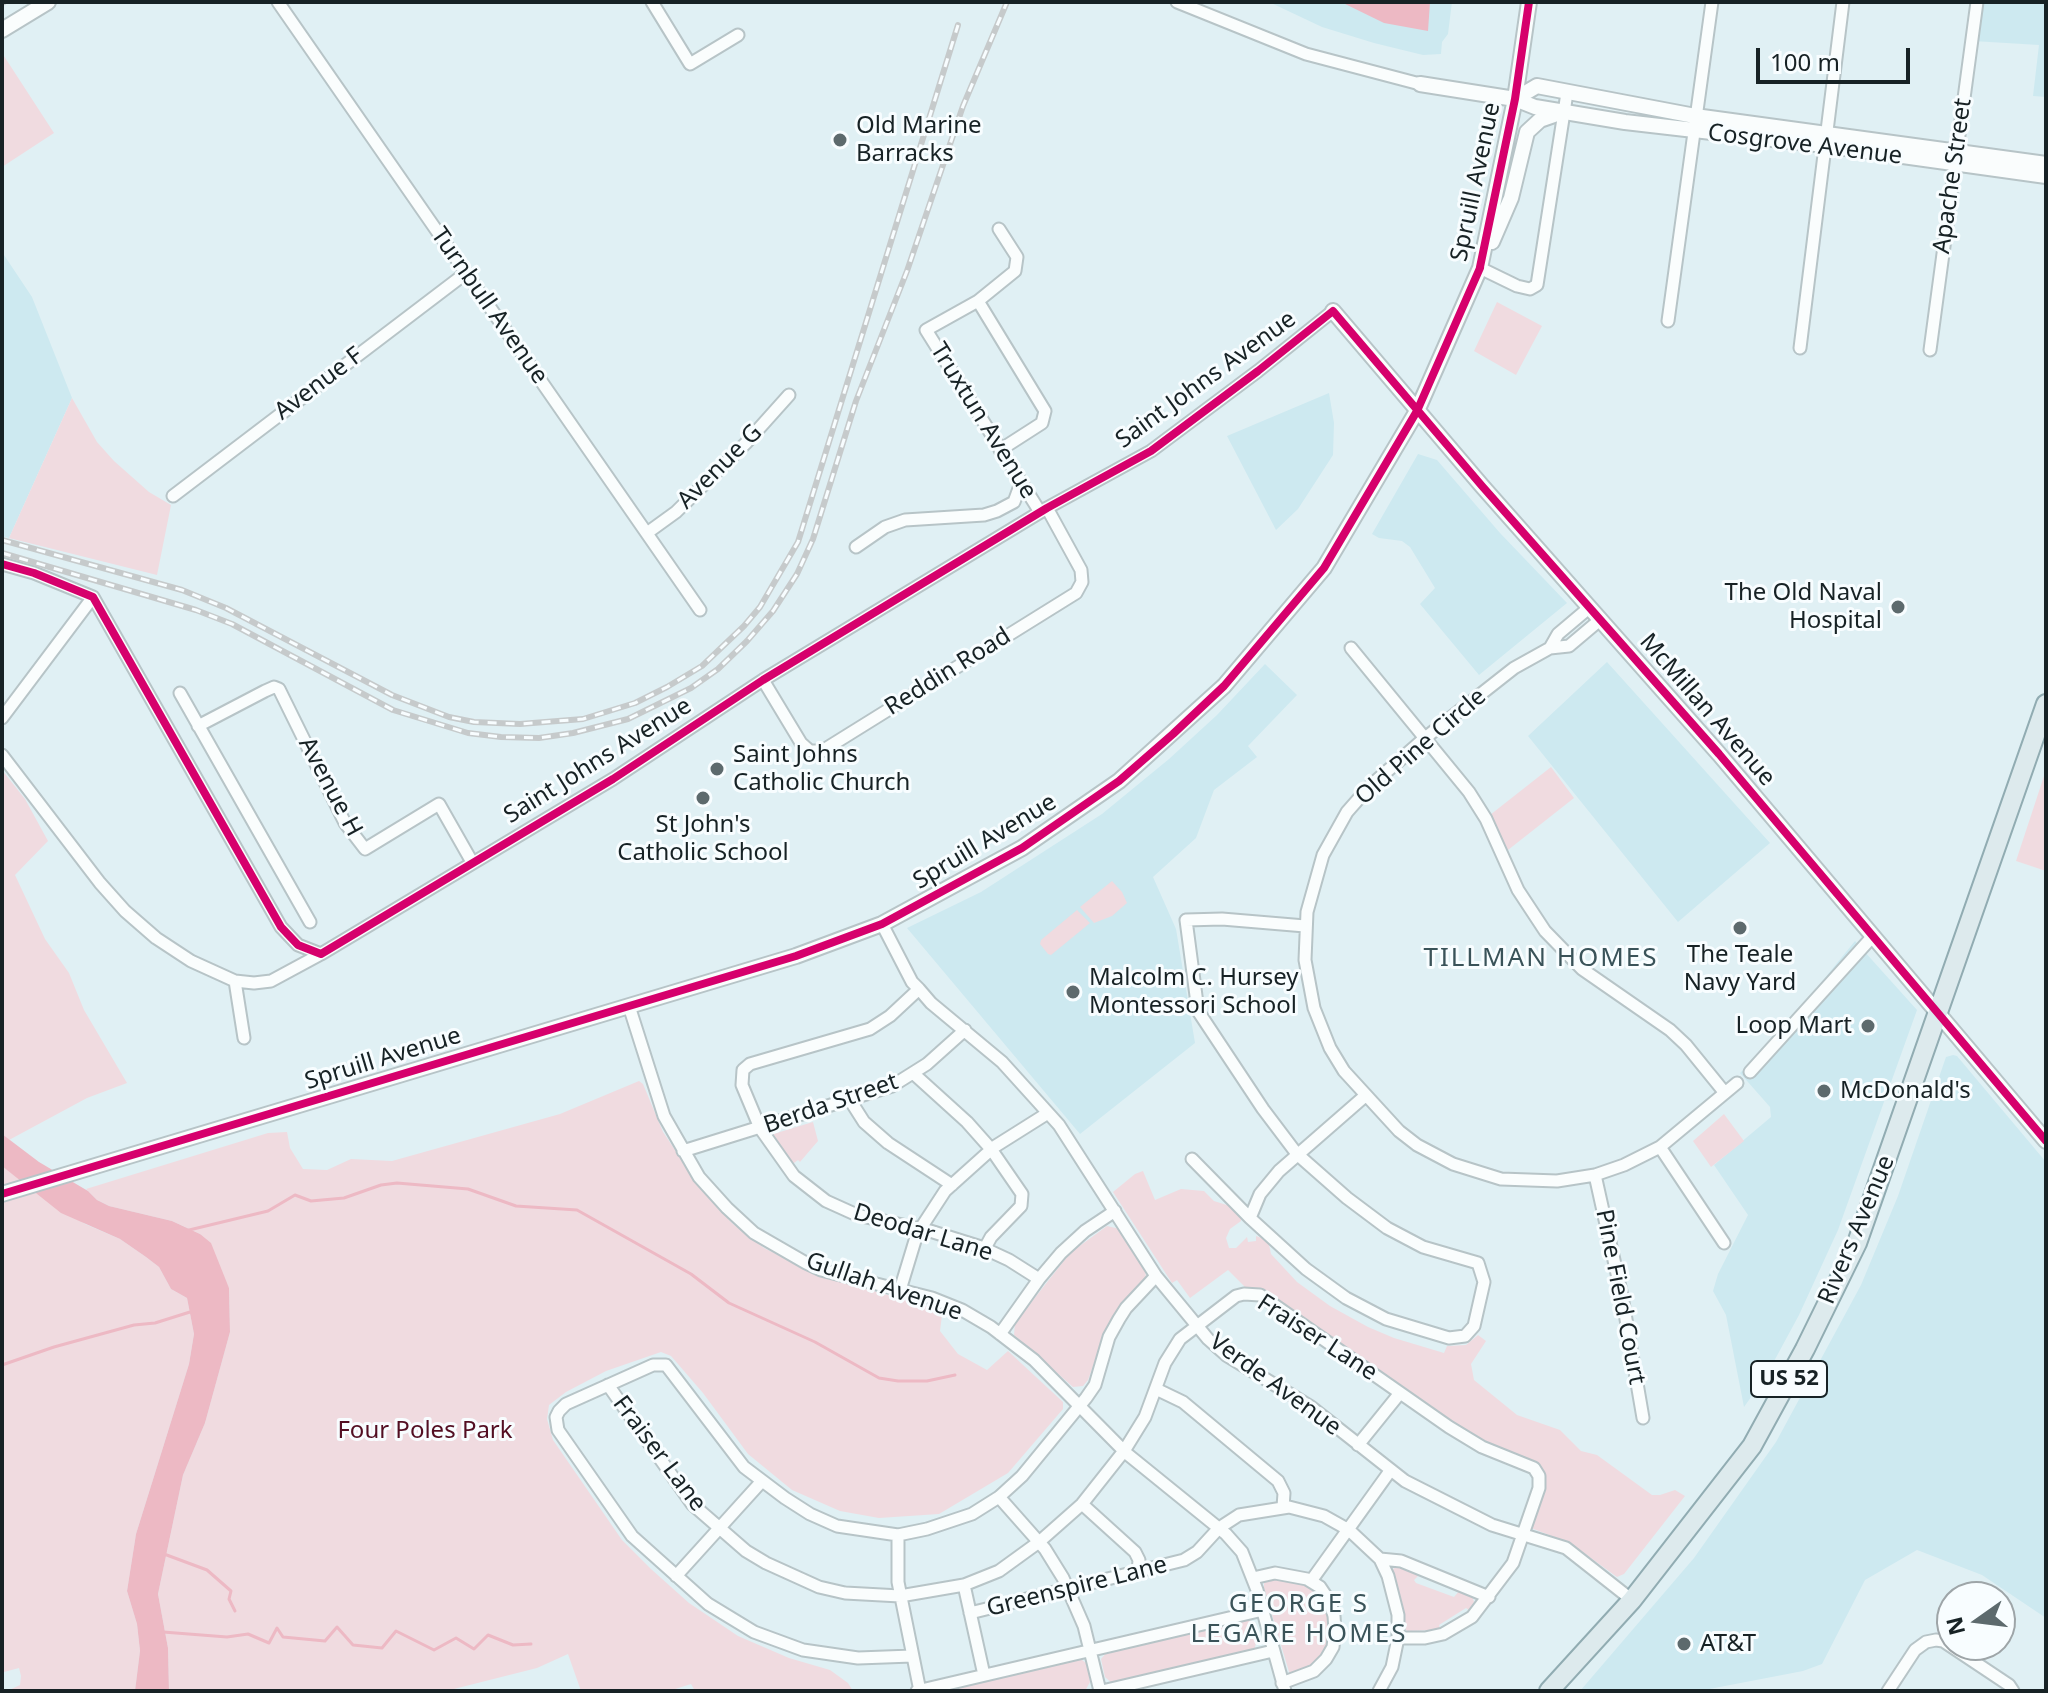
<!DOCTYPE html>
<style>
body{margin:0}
#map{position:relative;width:2048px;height:1693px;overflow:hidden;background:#e0f0f4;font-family:"Noto Sans",sans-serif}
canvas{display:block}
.frame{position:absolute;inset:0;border:4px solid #172225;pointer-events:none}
.north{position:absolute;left:1936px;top:1581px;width:80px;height:80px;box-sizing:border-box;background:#f8fdff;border:2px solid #9ea5a8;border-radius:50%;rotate:256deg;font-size:22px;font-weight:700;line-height:32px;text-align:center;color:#172225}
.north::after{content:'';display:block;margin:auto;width:28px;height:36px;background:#5d6a6d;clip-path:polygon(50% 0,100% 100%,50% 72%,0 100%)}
.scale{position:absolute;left:1756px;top:48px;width:154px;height:36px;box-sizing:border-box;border:4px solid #172225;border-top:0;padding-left:10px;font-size:24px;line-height:28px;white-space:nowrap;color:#172225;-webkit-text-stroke:6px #f8fdff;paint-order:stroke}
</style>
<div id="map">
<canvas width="2048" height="1693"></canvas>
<div class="frame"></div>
<div class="north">N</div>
<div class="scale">100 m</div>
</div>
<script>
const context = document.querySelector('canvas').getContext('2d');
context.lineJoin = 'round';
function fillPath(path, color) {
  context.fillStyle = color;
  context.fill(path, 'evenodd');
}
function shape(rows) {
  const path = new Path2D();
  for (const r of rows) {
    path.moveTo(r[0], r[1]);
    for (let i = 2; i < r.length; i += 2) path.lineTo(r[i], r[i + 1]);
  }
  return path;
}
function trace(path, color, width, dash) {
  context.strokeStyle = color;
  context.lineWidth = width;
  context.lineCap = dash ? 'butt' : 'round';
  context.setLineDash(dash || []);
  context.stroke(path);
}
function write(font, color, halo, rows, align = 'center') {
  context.font = font + ' "Noto Sans",sans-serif';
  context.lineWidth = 6;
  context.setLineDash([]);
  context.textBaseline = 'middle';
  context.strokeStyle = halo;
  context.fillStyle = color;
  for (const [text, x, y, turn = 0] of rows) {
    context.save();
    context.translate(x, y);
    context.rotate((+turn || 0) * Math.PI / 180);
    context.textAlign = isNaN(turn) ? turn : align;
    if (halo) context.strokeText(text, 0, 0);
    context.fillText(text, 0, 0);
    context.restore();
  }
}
const built = shape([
 [1269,2,1452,2,1448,34,1442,42,1441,54,1423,55,1374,43,1322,27],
 [1978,2,2046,2,2046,97,2033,96,2039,45,1973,41],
 [2,252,32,297,72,398,9,538,2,536],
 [1329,393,1334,423,1333,455,1298,509,1276,530,1227,436],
 [1418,454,1437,460,1500,533,1567,603,1479,675,1420,604,1435,588,1410,547,1402,541,1379,538,1372,534],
 [1607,662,1770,843,1678,922,1528,736],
 [1265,664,1297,695,1248,746,1257,757,1214,790,1196,838,1153,877,1176,929,1195,1043,1080,1134,907,928,981,892,1102,814,1169,759,1217,715],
 [1855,941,1917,1010,1838,1230,1799,1315,1766,1376,1744,1407,1726,1315,1713,1291,1718,1274,1748,1215,1714,1165,1771,1117,1770,1107,1740,1073,1780,1033],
 [1953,1055,1957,1056,2046,1162,2046,1618,1982,1575,1917,1550,1865,1580,1822,1664,1803,1671,1699,1691,1580,1691,1694,1558,1776,1442,1861,1285,1898,1196,1946,1057]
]);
const green = shape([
 [2,53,54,133,2,167],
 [1497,302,1542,326,1516,375,1474,351],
 [72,398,97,442,114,461,149,492,171,505,157,575,9,538],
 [1551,767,1574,798,1508,850,1490,815],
 [2,770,25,799,48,841,15,875,45,939,69,973,84,1010,127,1083,87,1098,9,1140,2,1134],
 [2046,770,2046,871,2016,861],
 [1112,881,1122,892,1127,903,1112,916,1094,923,1080,907],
 [1077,910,1090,923,1051,955,1048,954,1040,944,1041,940],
 [639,1081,643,1084,663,1132,704,1193,733,1224,764,1248,821,1276,930,1307,942,1315,940,1331,958,1354,987,1370,1008,1351,1063,1402,1063,1409,1008,1473,939,1514,879,1518,840,1511,792,1490,748,1454,703,1393,671,1356,661,1352,606,1371,566,1392,549,1405,547,1419,553,1440,622,1540,651,1569,689,1603,738,1636,789,1658,830,1670,848,1683,853,1691,695,1691,691,1684,669,1691,581,1691,568,1654,537,1668,446,1691,169,1691,168,1648,158,1594,183,1475,205,1423,230,1332,229,1288,200,1234,172,1221,109,1206,97,1200,86,1189,268,1133,287,1132,290,1148,303,1169,327,1170,351,1159,392,1161,560,1114],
 [1724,1114,1744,1141,1711,1167,1693,1141],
 [813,1122,818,1141,800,1162,798,1160,790,1166,770,1135],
 [2,1166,85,1224,120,1239,146,1257,159,1267,171,1289,187,1298,194,1334,189,1364,136,1534,127,1591,137,1624,140,1651,135,1691,7,1691,20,1685,21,1676,19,1668,4,1672,2,1668],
 [1143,1171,1155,1200,1181,1189,1204,1191,1214,1201,1233,1207,1241,1217,1241,1221,1230,1229,1226,1238,1229,1248,1236,1248,1247,1237,1248,1242,1256,1241,1256,1236,1268,1240,1271,1254,1297,1282,1330,1306,1368,1327,1394,1338,1444,1353,1447,1346,1466,1345,1478,1335,1486,1341,1471,1364,1474,1380,1517,1415,1560,1430,1581,1451,1597,1455,1652,1495,1660,1495,1675,1490,1685,1496,1624,1574,1617,1577,1570,1543,1531,1528,1543,1479,1482,1444,1247,1289,1228,1270,1190,1298,1177,1280,1172,1283,1113,1192,1135,1174],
 [1107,1226,1120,1229,1145,1267,1146,1278,1118,1310,1104,1335,1088,1380,1083,1386,1073,1387,1014,1335,1015,1323,1070,1253],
 [1401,1566,1420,1574,1414,1580,1416,1583,1454,1597,1460,1590,1472,1595,1474,1602,1469,1610,1466,1608,1439,1625,1440,1628,1436,1630,1407,1631,1403,1627,1399,1596,1392,1571,1395,1567],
 [1282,1576,1309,1584,1325,1603,1330,1627,1324,1654,1303,1673,1290,1675,1264,1588,1264,1582,1268,1579],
 [1248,1618,1256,1627,1258,1635,1254,1651,1113,1684,1105,1677,1101,1659,1107,1652],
 [1075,1659,1082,1660,1086,1663,1089,1674,1090,1682,1085,1691,942,1691]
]);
const water = shape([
 [1341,2,1430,2,1428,31,1384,23],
 [2,1134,39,1162,88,1191,97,1200,109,1206,172,1221,200,1234,211,1243,229,1288,230,1332,205,1423,183,1475,158,1594,168,1648,169,1691,135,1691,140,1651,137,1624,127,1591,136,1534,189,1364,194,1334,187,1298,171,1289,159,1267,146,1257,120,1239,61,1213,2,1166]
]);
const stream = shape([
 [2,931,2,933],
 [185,1231,268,1211,295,1195,311,1201,344,1198,381,1185,397,1183,468,1189,516,1206,577,1210,691,1274,729,1303,815,1342,879,1378,898,1381,927,1381,955,1375],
 [2,1365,54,1347,134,1325,155,1323,190,1312],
 [164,1554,207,1570,231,1591,229,1599,235,1611],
 [163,1632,227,1637,248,1634,269,1643,277,1628,283,1637,325,1641,337,1627,353,1645,382,1648,396,1631,434,1650,456,1638,474,1649,488,1635,513,1645,531,1644]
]);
const minor = shape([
 [278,2,700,610],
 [652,2,690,64,738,35],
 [1177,2,1306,54,1420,84],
 [999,229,1017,257,1015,271,978,301,926,330,1040,512],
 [1480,268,1517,286,1530,289,1537,285,1567,93],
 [978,301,1045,411,1042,423,1000,450],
 [1668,321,1712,2],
 [1800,348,1843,2],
 [1930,350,1977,2],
 [173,496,466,273],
 [647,533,676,512,746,443,789,395],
 [856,547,885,527,905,520,984,515,997,511,1014,502,1021,483],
 [2,564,34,573,93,597,281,927,298,945,321,954,613,779,763,680,1047,508,1151,451,1258,371,1333,311],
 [1601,619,1569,646,1550,648,1514,668,1425,738,1369,787,1347,812,1323,855,1307,912,1305,960,1314,1008,1330,1048,1344,1071,1399,1131,1417,1145,1453,1164,1501,1179,1557,1181,1595,1175,1624,1165,1660,1147,1737,1083],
 [1351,648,1469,792,1486,819,1518,890,1545,931,1582,969,1670,1030,1686,1045,1725,1093],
 [1550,648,1558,634,1590,607],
 [763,680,801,743,810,751,822,751,1076,593,1082,582,1081,570,1047,508],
 [180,693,310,922],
 [2,718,93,597],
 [198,726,265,691,274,687,279,689,345,823,365,849,439,804,472,862],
 [2,755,100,883,125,911,156,938,191,961,235,981,254,983,271,981,321,954],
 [882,924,912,982,919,989,931,1003,1002,1062,1059,1125,1156,1276,1208,1339,1226,1355,1311,1407,1405,1481,1492,1525,1566,1548,1632,1600],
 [235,981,244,1038],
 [919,989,890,1016,870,1029,750,1064,743,1070,742,1085,760,1128,794,1176,826,1201,857,1215,930,1231,981,1247,1009,1260,1039,1279],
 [629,1006,664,1116,699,1177,727,1208,754,1233,806,1263,821,1270,932,1298,962,1310,991,1327,1034,1360,1126,1453,1226,1534,1242,1552,1257,1590,1285,1691],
 [1750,1072,1873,936],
 [914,1074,967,1122,991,1149,1022,1194,1021,1206,991,1237,985,1248],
 [850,1100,864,1122,888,1143,952,1185],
 [1660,1147,1724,1243],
 [683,1151,892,1086,927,1064,965,1030],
 [1192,1159,1250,1218,1306,1269,1346,1298,1386,1319,1449,1338,1465,1336,1474,1326,1484,1282,1478,1263,1423,1247,1387,1228,1347,1198,1297,1154,1263,1109,1198,1011,1186,920,1222,919,1305,926],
 [1595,1175,1622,1296,1643,1418],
 [1250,1218,1260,1194,1279,1171,1365,1096],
 [900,1290,917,1234,945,1191,994,1147,1048,1113],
 [1000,1334,1039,1279,1061,1253,1085,1231,1115,1211],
 [608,1385,692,1504,746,1551,766,1563,819,1587,845,1593,900,1596,964,1585,999,1571,1039,1542,1082,1504,1124,1451,1145,1417,1165,1363,1180,1339,1236,1296,1244,1294,1260,1295,1449,1427,1482,1447,1534,1468,1539,1476,1539,1488,1513,1563,1472,1617,1443,1634,1425,1638,1398,1638],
 [1156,1389,1183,1402,1278,1481,1284,1493,1283,1507],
 [1358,1445,1400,1393],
 [999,1497,1045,1549,1063,1578,1084,1626,1100,1691],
 [1082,1504,1135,1552,1139,1560,1138,1573],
 [898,1535,898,1582,920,1691],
 [1380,1559,1401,1561,1489,1597],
 [676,1576,762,1481],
 [1253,1578,1275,1573,1307,1579,1320,1587,1330,1602,1334,1616,1335,1630,1333,1647,1326,1659,1314,1671,1282,1683],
 [1311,1581,1390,1471],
 [964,1585,984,1675],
 [970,1613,1184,1560,1197,1552,1219,1528,1239,1515,1289,1507,1324,1516,1349,1530,1380,1559,1388,1576,1398,1615,1398,1638,1392,1667,1379,1691],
 [912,1656,858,1658,803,1650,754,1632,708,1604,632,1536,558,1430,556,1417,559,1411,566,1404,653,1365,666,1365,744,1467,785,1498,810,1514,837,1526,898,1535,927,1529,972,1514,999,1497,1022,1476,1086,1398,1095,1385,1109,1337,1119,1319,1126,1308,1156,1276],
 [917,1691,1263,1610],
 [1102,1691,1273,1651],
 [1888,1691,1915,1650,1926,1642,1936,1640,1943,1641,2009,1685,2013,1691]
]);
const tertiary = shape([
 [2,30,48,2],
 [1420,84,1515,99,1535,107,1625,122,1824,145,2046,176],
 [1515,99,1537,86,1695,116,2046,164],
 [1492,242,1511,198,1527,132,1540,120,1560,113],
 [1333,311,1482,486,1719,754,2046,1141],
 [2,1194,796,956,882,924,1022,848,1119,781,1224,686,1324,568,1417,411,1480,268,1515,99,1529,2]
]);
const primary = shape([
 [1549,1691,1632,1600,1752,1446,1805,1349,1857,1243,2046,704]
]);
const rail = shape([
 [2,3,4,2],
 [2,540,182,590,226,608,392,695,449,717,474,722,520,724,583,719,635,703,667,687,702,666,744,626,760,607,798,542,958,25],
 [2,553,196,610,232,624,393,710,468,733,501,737,539,738,573,733,628,719,691,688,718,669,747,641,773,611,797,574,813,539,856,401,907,271,963,106,1007,2]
]);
const cycleway = shape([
 [1480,267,1515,99,1529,2],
 [2,564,34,573,93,597,281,927,298,945,321,954,613,779,763,680,1047,508,1151,451,1258,371,1333,311,1482,486,1719,754,2046,1141],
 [2,1194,796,956,882,924,1022,848,1119,781,1173,734,1224,686,1324,568,1417,411,1480,268]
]);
const markers = [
 [840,140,8,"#5d6a6d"],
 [1898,607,8,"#5d6a6d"],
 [717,769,8,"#5d6a6d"],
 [703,798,8,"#5d6a6d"],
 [1740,928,8,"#5d6a6d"],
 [1073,992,8,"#5d6a6d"],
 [1868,1026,8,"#5d6a6d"],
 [1824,1091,8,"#5d6a6d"],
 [1684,1644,8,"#5d6a6d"]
];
const shields = [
 [1789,1379,76]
];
const shieldNames = [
 ["US 52",1789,1379]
];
const poiNames = [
 ["Old Marine",856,126],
 ["Barracks",856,154],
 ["The Old Naval",1882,593,"right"],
 ["Hospital",1882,621,"right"],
 ["Saint Johns",733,755],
 ["Catholic Church",733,783],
 ["St John's",703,825,"center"],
 ["Catholic School",703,853,"center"],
 ["The Teale",1740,955,"center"],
 ["Navy Yard",1740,983,"center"],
 ["Malcolm C. Hursey",1089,978],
 ["Montessori School",1089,1006],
 ["Loop Mart",1852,1026,"right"],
 ["McDonald's",1840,1091],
 ["AT&T",1700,1644]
];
const streetNames = [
 ["Cosgrove Avenue",1805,145,7],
 ["Apache Street",1953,176,-82],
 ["Spruill Avenue",1476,182,-78],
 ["Turnbull Avenue",489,306,55],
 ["Saint Johns Avenue",1206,380,-36],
 ["Avenue F",319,384,-37],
 ["Truxtun Avenue",983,421,58],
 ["Avenue G",720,467,-45],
 ["Reddin Road",948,672,-32],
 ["McMillan Avenue",1707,710,49],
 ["Old Pine Circle",1421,747,-41],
 ["Saint Johns Avenue",598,761,-32],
 ["Avenue H",330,787,62],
 ["Spruill Avenue",985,842,-31],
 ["Spruill Avenue",383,1059,-17],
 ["Berda Street",831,1104,-19],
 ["Rivers Avenue",1857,1230,-67],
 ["Deodar Lane",923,1233,17],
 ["Gullah Avenue",884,1287,19],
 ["Pine Field Court",1620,1297,79],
 ["Fraiser Lane",1317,1338,33],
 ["Verde Avenue",1275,1385,36],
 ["Fraiser Lane",659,1454,53],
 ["Greenspire Lane",1077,1587,-14]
];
const parkNames = [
 ["Four Poles Park",425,1431]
];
const neighbourhoodNames = [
 ["TILLMAN HOMES",1541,959],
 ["GEORGE S",1299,1605],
 ["LEGARE HOMES",1299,1635]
];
fillPath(built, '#cde9f0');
fillPath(green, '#f0dbe0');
fillPath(water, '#edb9c4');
trace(stream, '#edb9c4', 3);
trace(minor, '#b7c4c7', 15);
trace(tertiary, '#b7c4c7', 18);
trace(primary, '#91acb2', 22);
trace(minor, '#fafdfd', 11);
trace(tertiary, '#fafdfd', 14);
trace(primary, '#ddeaed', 18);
trace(rail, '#c6cacb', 6);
trace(rail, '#f8fdff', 3, [9]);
trace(cycleway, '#d6006c', 8);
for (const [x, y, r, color] of markers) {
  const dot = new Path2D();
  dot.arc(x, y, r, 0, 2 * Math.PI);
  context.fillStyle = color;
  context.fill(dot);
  trace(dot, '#f8fdff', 3);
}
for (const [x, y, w] of shields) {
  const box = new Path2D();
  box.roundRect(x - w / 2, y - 18, w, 36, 6);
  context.fillStyle = '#f8fdff';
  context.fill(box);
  trace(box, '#172225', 2);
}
write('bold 22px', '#172225', null, shieldNames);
write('24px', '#172225', '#f8fdff', poiNames, 'left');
write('24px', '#172225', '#f8fdff', streetNames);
write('24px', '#530e22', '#f8fdff', parkNames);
context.letterSpacing = '2px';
write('26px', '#3a5359', '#f8fdff', neighbourhoodNames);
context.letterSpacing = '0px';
</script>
